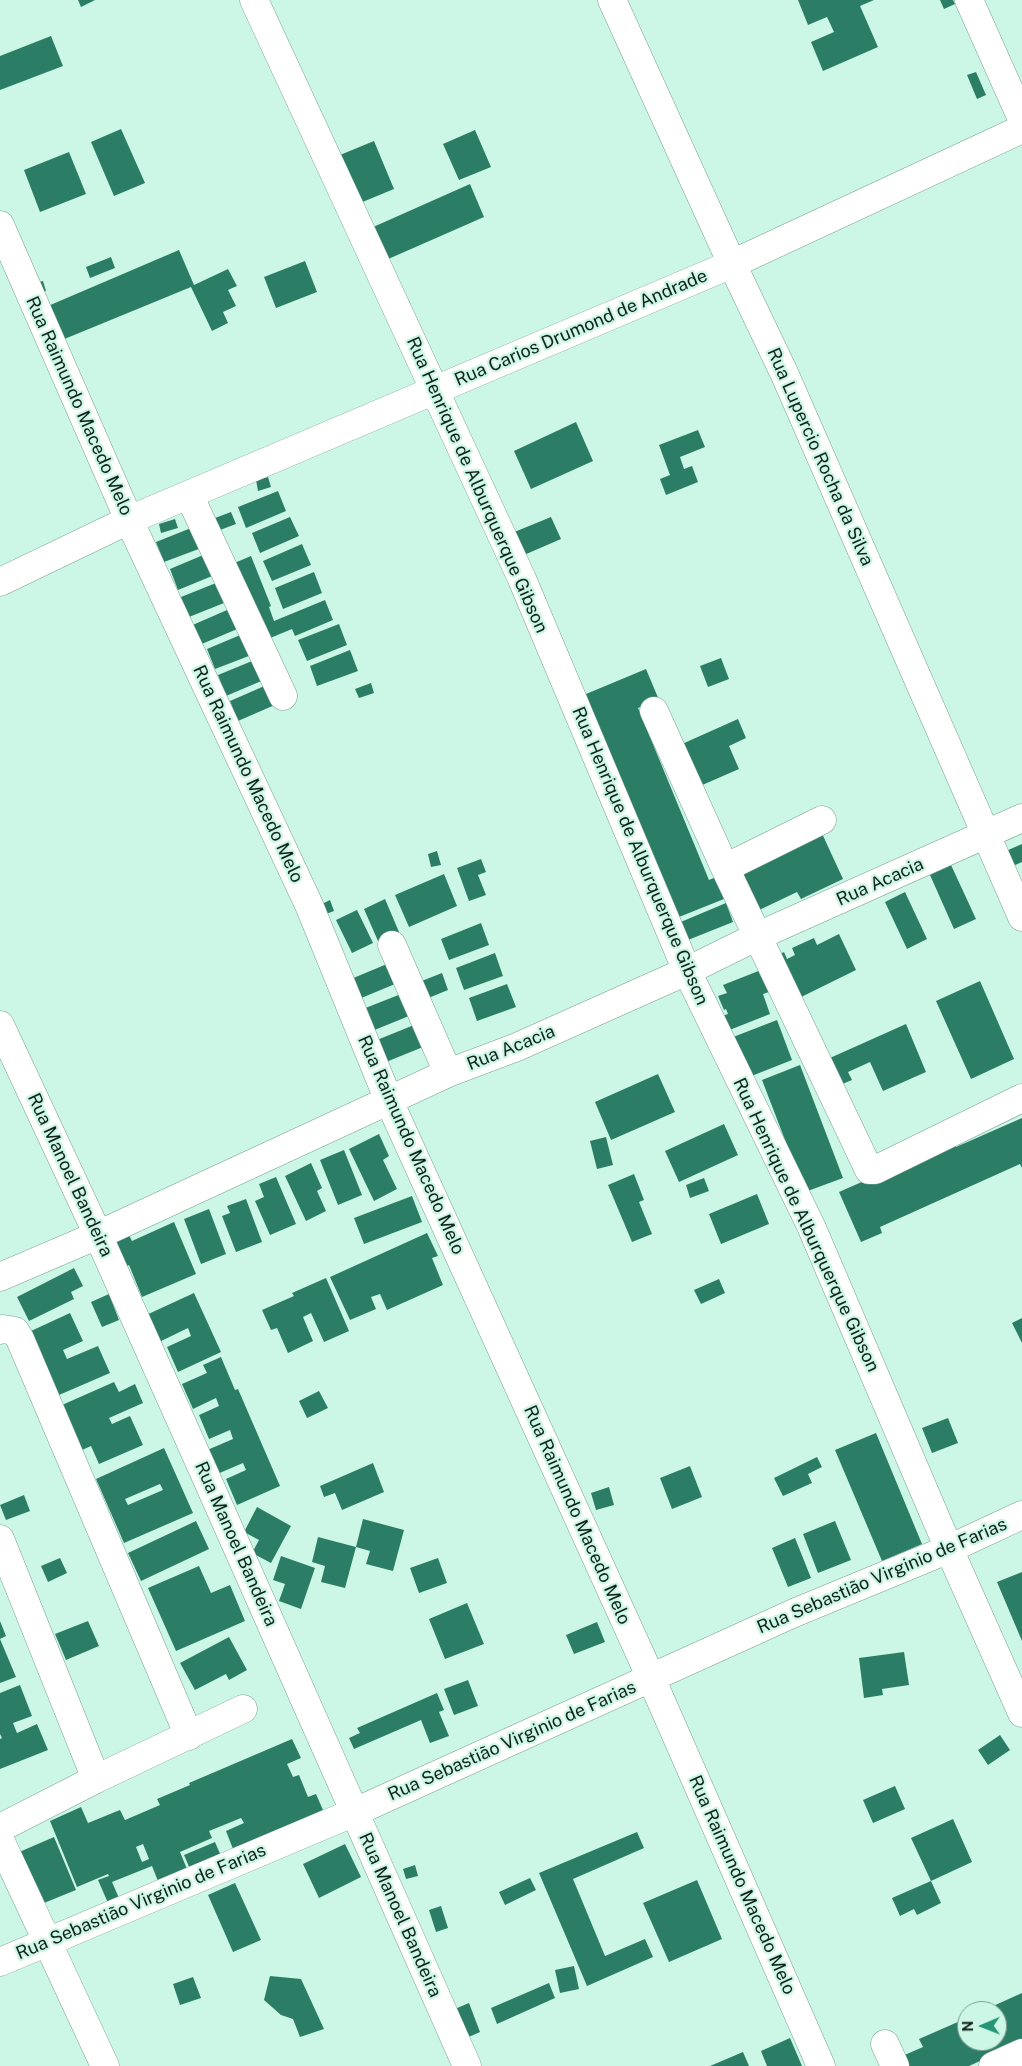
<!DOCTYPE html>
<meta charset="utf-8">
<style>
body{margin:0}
#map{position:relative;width:1022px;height:2066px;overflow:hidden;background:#ccf7e6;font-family:"Public Sans",sans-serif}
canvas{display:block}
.north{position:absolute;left:957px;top:2001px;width:50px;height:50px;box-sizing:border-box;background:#ccf7e6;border:1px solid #81a195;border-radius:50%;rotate:269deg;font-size:14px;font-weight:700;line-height:20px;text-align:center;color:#11211b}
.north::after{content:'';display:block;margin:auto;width:18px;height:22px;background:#259576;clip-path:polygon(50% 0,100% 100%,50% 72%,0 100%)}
</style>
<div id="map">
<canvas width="1022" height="2066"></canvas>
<div class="north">N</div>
</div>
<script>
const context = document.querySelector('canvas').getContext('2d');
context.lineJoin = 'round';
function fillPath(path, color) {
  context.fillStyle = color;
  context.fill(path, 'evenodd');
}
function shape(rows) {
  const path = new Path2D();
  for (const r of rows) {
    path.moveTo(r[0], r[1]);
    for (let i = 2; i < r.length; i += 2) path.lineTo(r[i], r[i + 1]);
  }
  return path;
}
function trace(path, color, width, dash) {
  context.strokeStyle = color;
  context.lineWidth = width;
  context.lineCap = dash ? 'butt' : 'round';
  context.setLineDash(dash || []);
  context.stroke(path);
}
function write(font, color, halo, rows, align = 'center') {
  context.font = font + ' "Public Sans",sans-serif';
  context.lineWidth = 4.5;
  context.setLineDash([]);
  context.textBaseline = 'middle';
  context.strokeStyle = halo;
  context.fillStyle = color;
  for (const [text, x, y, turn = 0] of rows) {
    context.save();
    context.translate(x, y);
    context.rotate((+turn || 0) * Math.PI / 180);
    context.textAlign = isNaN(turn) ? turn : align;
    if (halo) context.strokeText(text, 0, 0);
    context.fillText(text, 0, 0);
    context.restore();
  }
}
const building = shape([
 [78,0,95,0,81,7],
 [798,0,874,0,860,6,878,47,823,71,811,42,834,32,827,17,808,25],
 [940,0,953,0,955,4,944,9],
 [51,36,63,66,0,90,0,56],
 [976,72,986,95,977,99,967,75],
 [121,129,145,183,114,196,91,142],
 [475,130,491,167,459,180,443,144],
 [374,141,394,189,360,203,340,155],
 [69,152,86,194,40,212,24,170],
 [470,184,484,217,386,260,371,228],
 [179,250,194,285,228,269,237,286,228,290,236,306,223,312,228,323,212,331,191,287,62,340,48,306],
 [111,257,115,268,90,278,86,267],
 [305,261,317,292,276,308,264,277],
 [43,281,46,291,36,294,32,284],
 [576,422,593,461,531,489,514,451],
 [698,430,705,447,680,457,684,469,692,466,698,482,666,495,660,479,670,475,659,445],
 [268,477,271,487,258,491,256,480],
 [278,491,286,511,246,528,238,507],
 [231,512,236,524,220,530,215,518],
 [290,517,299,536,260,553,252,533],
 [551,517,561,539,517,558,507,535],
 [175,519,178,528,161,533,159,524],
 [196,526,204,547,164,562,156,542],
 [302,544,311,565,272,581,263,561],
 [208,553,217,574,178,590,170,569],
 [251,556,271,606,269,607,274,621,325,600,333,620,295,636,292,629,263,641,232,564],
 [314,572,322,593,283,609,275,588],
 [221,581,229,601,189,617,181,597],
 [234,607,242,627,197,646,188,627],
 [339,624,347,645,307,661,298,640],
 [245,633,254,654,215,669,207,649],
 [350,650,358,671,317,686,310,666],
 [721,658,729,679,708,687,700,666],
 [257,659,266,679,226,696,218,675],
 [646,669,659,700,638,708,709,880,716,877,724,899,674,919,586,694],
 [371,683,374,693,359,698,355,689],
 [269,684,277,704,238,721,230,701],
 [738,719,746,738,729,746,739,769,700,786,682,744],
 [819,827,843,879,801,899,797,892,753,913,735,873],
 [1022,844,1022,862,1006,869,999,854],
 [437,851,441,865,431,867,428,854],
 [481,859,486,872,478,875,486,895,469,901,457,868],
 [951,865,976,919,954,929,930,875],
 [444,874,457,906,409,927,395,895],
 [905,892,927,939,907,949,885,902],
 [385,899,399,932,378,941,364,909],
 [330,900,334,911,326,914,322,904],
 [726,903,733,922,683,942,676,924],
 [357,910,373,943,352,953,336,920],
 [481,923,489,945,449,960,441,939],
 [839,934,856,970,791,1002,771,959,784,952,787,959,795,955,792,948,814,938,817,945],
 [495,953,503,976,464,990,456,968],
 [387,964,395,984,359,999,351,979],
 [761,970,769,992,763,994,770,1014,722,1033,716,1018,728,1014,726,1009,724,1010,718,996,727,993,723,985],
 [442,973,448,990,421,1001,414,984],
 [980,981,1014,1059,971,1079,936,1001],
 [507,984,516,1007,477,1021,469,998],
 [401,994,409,1016,372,1031,363,1009],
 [777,1020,792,1060,749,1077,728,1039],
 [906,1024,926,1072,883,1091,870,1062,848,1072,852,1080,840,1085,821,1062],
 [414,1025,423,1047,386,1062,377,1040],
 [800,1065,843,1178,805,1192,762,1080],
 [658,1074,675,1112,611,1140,595,1102],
 [1022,1118,1022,1168,1020,1164,880,1227,882,1233,861,1242,839,1192,907,1162,910,1168,933,1157,931,1151,954,1141,956,1147],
 [724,1124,738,1155,679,1182,665,1151],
 [379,1134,389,1156,383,1160,397,1189,374,1201,349,1149],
 [606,1137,613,1165,597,1169,590,1141],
 [344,1150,362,1195,338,1205,320,1160],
 [311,1163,322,1188,317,1191,326,1211,306,1221,285,1176],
 [634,1174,644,1200,639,1202,652,1234,632,1242,608,1185],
 [276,1177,296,1224,270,1235,255,1201,264,1197,259,1184],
 [704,1178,709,1191,690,1198,686,1185],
 [757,1194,769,1224,721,1244,709,1214],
 [412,1196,422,1222,364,1244,354,1218],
 [246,1199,262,1242,236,1252,222,1216,230,1213,227,1206],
 [209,1209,226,1254,201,1264,184,1219],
 [174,1222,196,1274,142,1297,129,1265,121,1269,110,1244,129,1235,132,1241],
 [427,1233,438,1256,432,1258,443,1285,387,1310,380,1294,371,1297,376,1309,350,1320,330,1277],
 [74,1268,83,1286,71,1292,74,1299,29,1321,17,1297],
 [326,1278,349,1331,324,1342,311,1313,303,1317,313,1341,288,1353,277,1328,271,1330,262,1310,294,1296,292,1293],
 [719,1279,725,1293,701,1304,694,1290],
 [194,1293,221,1352,178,1372,167,1347,191,1336,188,1328,157,1343,144,1316],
 [109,1294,119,1320,102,1327,91,1302],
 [70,1313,83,1341,63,1350,67,1359,98,1346,110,1373,59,1395,31,1331],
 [1022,1318,1022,1343,1012,1323],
 [221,1357,235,1390,238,1389,280,1486,237,1505,226,1479,246,1470,243,1463,215,1475,205,1451,233,1439,230,1430,209,1439,199,1415,219,1406,216,1398,193,1409,182,1384,207,1373,203,1365],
 [114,1382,119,1392,135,1384,143,1403,109,1418,112,1424,130,1416,143,1445,99,1464,91,1446,82,1450,62,1405],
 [319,1391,328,1408,307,1418,299,1401],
 [948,1418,958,1443,932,1453,922,1428],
 [876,1433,922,1544,882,1561,835,1450],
 [164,1448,193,1513,124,1543,96,1479],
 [160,1484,163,1490,128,1505,125,1499],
 [817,1457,822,1467,808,1474,812,1483,783,1496,774,1478],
 [373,1463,384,1492,342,1510,335,1493,324,1497,320,1486],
 [690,1466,702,1497,672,1509,660,1478],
 [609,1487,614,1505,596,1510,591,1493],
 [24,1495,30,1511,6,1520,0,1505],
 [257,1507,291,1526,271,1563,252,1553,259,1540,244,1532],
 [363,1519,404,1530,393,1571,366,1564,370,1551,356,1547,345,1588,321,1582,325,1566,312,1562,318,1537,356,1547],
 [196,1521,209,1549,141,1581,128,1553],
 [835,1521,851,1560,818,1573,803,1534],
 [795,1538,811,1578,788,1587,772,1548],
 [281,1556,315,1568,301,1609,279,1601,285,1584,273,1580],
 [60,1558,67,1573,48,1582,41,1566],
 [438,1558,447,1583,419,1593,410,1568],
 [199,1566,211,1593,230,1585,245,1621,176,1651,148,1588],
 [1022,1572,1022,1641,997,1582],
 [467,1603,484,1644,445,1659,429,1619],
 [0,1621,6,1636,0,1639,16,1677,0,1683],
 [88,1621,99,1646,66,1660,55,1634],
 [597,1622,605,1642,574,1654,566,1635],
 [229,1637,247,1670,229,1680,226,1674,195,1690,180,1663],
 [904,1652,909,1685,882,1689,883,1695,864,1698,859,1658],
 [468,1680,478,1706,454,1715,444,1689],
 [20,1685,32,1716,13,1723,17,1733,37,1724,48,1750,0,1769,0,1739,2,1738,0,1734,0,1693],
 [437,1693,444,1710,439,1712,449,1736,430,1743,421,1720,354,1749,349,1738,360,1733,357,1728],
 [1000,1735,1010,1750,988,1765,978,1750],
 [292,1739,301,1758,287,1764,293,1777,299,1775,308,1797,316,1794,323,1810,233,1849,226,1831,244,1823,241,1818,209,1831,212,1838,180,1852,187,1869,158,1881,152,1866,112,1882,119,1898,108,1903,98,1880,109,1876,108,1874,77,1887,50,1821,81,1807,88,1823,120,1810,125,1820,160,1805,157,1799,190,1785,189,1783],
 [143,1844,149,1859,142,1862,136,1847],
 [895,1786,905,1809,873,1823,863,1800],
 [953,1819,972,1862,931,1881,911,1838],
 [637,1832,644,1848,573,1879,605,1956,645,1939,653,1957,587,1986,539,1873],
 [54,1837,76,1890,39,1905,17,1853],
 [215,1842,221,1856,190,1869,184,1855],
 [345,1844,361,1877,319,1898,303,1864],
 [415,1865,418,1876,406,1879,403,1869],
 [530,1878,536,1890,505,1905,499,1892],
 [697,1880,722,1939,669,1962,643,1903],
 [931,1881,941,1903,917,1915,914,1909,900,1916,892,1898],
 [235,1883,261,1940,233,1952,208,1895],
 [441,1906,448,1928,436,1932,429,1910],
 [574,1966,579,1989,560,1993,555,1970],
 [270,1976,301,1979,324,2029,300,2037,293,2019,281,2015,264,2000],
 [193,1977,201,1998,180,2005,173,1984],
 [549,1983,555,1998,497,2024,491,2008],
 [1022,1993,1022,2042,969,2066,905,2066,900,2057,923,2047,919,2039,967,2018,967,2041,997,2041,997,2011,982,2011],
 [469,2003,480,2032,462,2040,450,2011],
 [790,2038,802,2066,767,2066,761,2051],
 [743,2052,749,2066,710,2066]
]);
const minor = shape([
 [254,0,522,579,687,971,811,1226,949,1549,1022,1713],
 [612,0,732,264,785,375,1022,917],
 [969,0,1022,119],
 [0,225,129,520,309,905,389,1101,651,1678,821,2066],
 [189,495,283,696],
 [0,582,129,520,732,264,1022,129],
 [654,711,725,868,869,1170,875,1170,1022,1098],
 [725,868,822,820],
 [392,945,448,1073],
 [0,1025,98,1235,206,1477,467,2066],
 [0,1277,98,1235,448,1073,517,1047,687,971,758,936,1022,818],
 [0,1330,3,1329,15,1331,20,1339,189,1736],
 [0,1539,96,1779],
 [0,1828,96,1779,243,1709],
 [0,1840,105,2066],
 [0,1962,355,1812,794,1613,949,1549,1022,1515],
 [885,2044,895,2066],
 [993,2066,1022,2053]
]);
const streetNames = [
 ["Rua Carios Drumond de Andrade",581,328,-23],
 ["Rua Raimundo Macedo Melo",79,406,66],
 ["Rua Lupercio Rocha da Silva",820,457,66],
 ["Rua Henrique de Alburquerque Gibson",477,485,66],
 ["Rua Raimundo Macedo Melo",248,774,65],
 ["Rua Henrique de Alburquerque Gibson",640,856,67],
 ["Rua Acacia",880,882,-24],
 ["Rua Acacia",511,1048,-22],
 ["Rua Raimundo Macedo Melo",411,1145,66],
 ["Rua Manoel Bandeira",70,1175,65],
 ["Rua Henrique de Alburquerque Gibson",806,1225,65],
 ["Rua Raimundo Macedo Melo",577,1515,66],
 ["Rua Manoel Bandeira",236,1544,66],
 ["Rua Sebastião Virginio de Farias",882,1576,-23],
 ["Rua Sebastião Virginio de Farias",512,1741,-24],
 ["Rua Raimundo Macedo Melo",742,1885,66],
 ["Rua Sebastião Virginio de Farias",141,1902,-23],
 ["Rua Manoel Bandeira",400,1915,66]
];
fillPath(building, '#2b7e65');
trace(minor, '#79a192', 29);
trace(minor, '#fff', 28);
write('18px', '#11211b', '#ccf7e6', streetNames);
</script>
